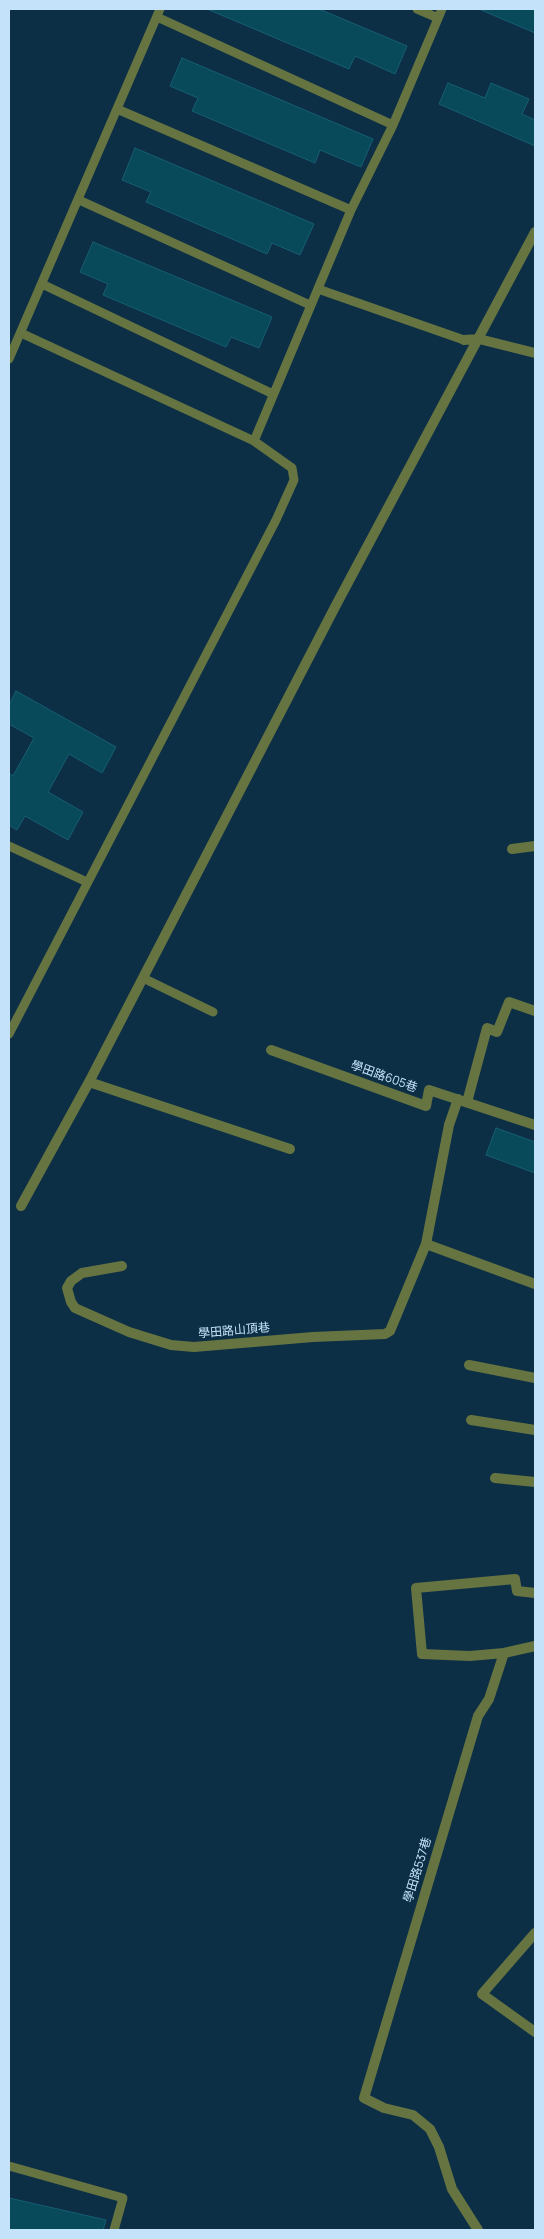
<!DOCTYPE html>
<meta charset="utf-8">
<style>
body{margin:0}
#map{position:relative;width:544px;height:2239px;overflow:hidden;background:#0d2f45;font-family:Manrope,sans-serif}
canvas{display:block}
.frame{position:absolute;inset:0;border:10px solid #c4e3fb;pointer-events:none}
</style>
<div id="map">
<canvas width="544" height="2239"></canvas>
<div class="frame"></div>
</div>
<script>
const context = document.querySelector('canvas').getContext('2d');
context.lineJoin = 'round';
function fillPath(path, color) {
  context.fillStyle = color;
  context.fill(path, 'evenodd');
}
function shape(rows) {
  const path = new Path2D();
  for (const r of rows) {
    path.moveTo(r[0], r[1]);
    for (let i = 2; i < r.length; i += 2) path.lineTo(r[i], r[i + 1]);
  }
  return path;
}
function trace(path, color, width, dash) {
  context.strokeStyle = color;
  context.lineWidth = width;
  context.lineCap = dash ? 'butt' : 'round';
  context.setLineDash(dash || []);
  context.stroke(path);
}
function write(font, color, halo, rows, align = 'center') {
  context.font = font + ' Manrope,"Noto Sans TC",sans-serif';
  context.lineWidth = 4;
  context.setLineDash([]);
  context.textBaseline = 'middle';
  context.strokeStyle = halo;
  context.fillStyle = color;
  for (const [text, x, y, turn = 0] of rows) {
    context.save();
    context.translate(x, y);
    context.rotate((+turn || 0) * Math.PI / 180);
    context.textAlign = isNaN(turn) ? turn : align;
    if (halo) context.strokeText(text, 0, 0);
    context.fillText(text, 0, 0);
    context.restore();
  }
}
const building = shape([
 [207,9,319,9,407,46,395,74,355,56,349,69,207,9],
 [479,9,535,9,535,33,479,9],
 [182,58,373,139,361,167,320,150,315,163,192,111,198,98,170,86,182,58],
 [448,83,485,98,491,83,529,99,522,114,535,120,535,146,439,104,448,83],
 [135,148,314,224,300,255,272,243,267,254,146,202,151,192,122,180,135,148],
 [93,242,272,317,259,348,231,337,226,347,103,295,108,284,80,272,93,242],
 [16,691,116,747,102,773,69,754,48,792,83,812,68,840,25,816,17,830,9,825,9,773,13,776,34,738,9,724,9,705,16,691],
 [496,1128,535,1142,535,1173,486,1155,496,1128],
 [9,2198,106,2220,103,2230,9,2230,9,2198]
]);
const service = shape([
 [417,9,438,18],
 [157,17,393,125],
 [117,109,351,210],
 [79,200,310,305],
 [42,284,273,394],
 [318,289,464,340],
 [9,359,160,9],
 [254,441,351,210,393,125,442,9],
 [9,846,87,882],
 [143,978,213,1012],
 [9,1034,276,520,294,480,292,468,254,441,21,333],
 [9,2166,123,2198,114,2230]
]);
const minor = shape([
 [464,340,479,339,535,353],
 [512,849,535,846],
 [271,1050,426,1106,429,1090,535,1125],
 [89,1082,290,1149],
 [467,1102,487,1028,497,1032,509,1002,535,1011],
 [21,1206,89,1082,335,607,535,232],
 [426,1244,535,1284],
 [122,1266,82,1273,71,1281,67,1288,71,1302,75,1308,129,1332,171,1345,194,1347,313,1337,385,1334,390,1331,426,1244,449,1125,458,1099],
 [469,1365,535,1378],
 [471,1420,535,1430],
 [495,1478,535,1482],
 [504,1653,470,1656,422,1654,416,1588,515,1579,517,1591,535,1593],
 [535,1933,482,1994,535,2032],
 [478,2230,452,2189,439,2147,430,2129,413,2115,384,2108,364,2098,478,1716,489,1699,504,1653,535,1646]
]);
const streetNames = [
 ["學田路605巷",384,1077,20],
 ["學田路山頂巷",234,1331,-5],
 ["學田路537巷",418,1870,-73]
];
fillPath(building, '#08495a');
trace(building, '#165e73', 1);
trace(service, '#667442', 9);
trace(minor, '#667442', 10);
write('12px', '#c4e3fb', '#0d2f45', streetNames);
</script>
